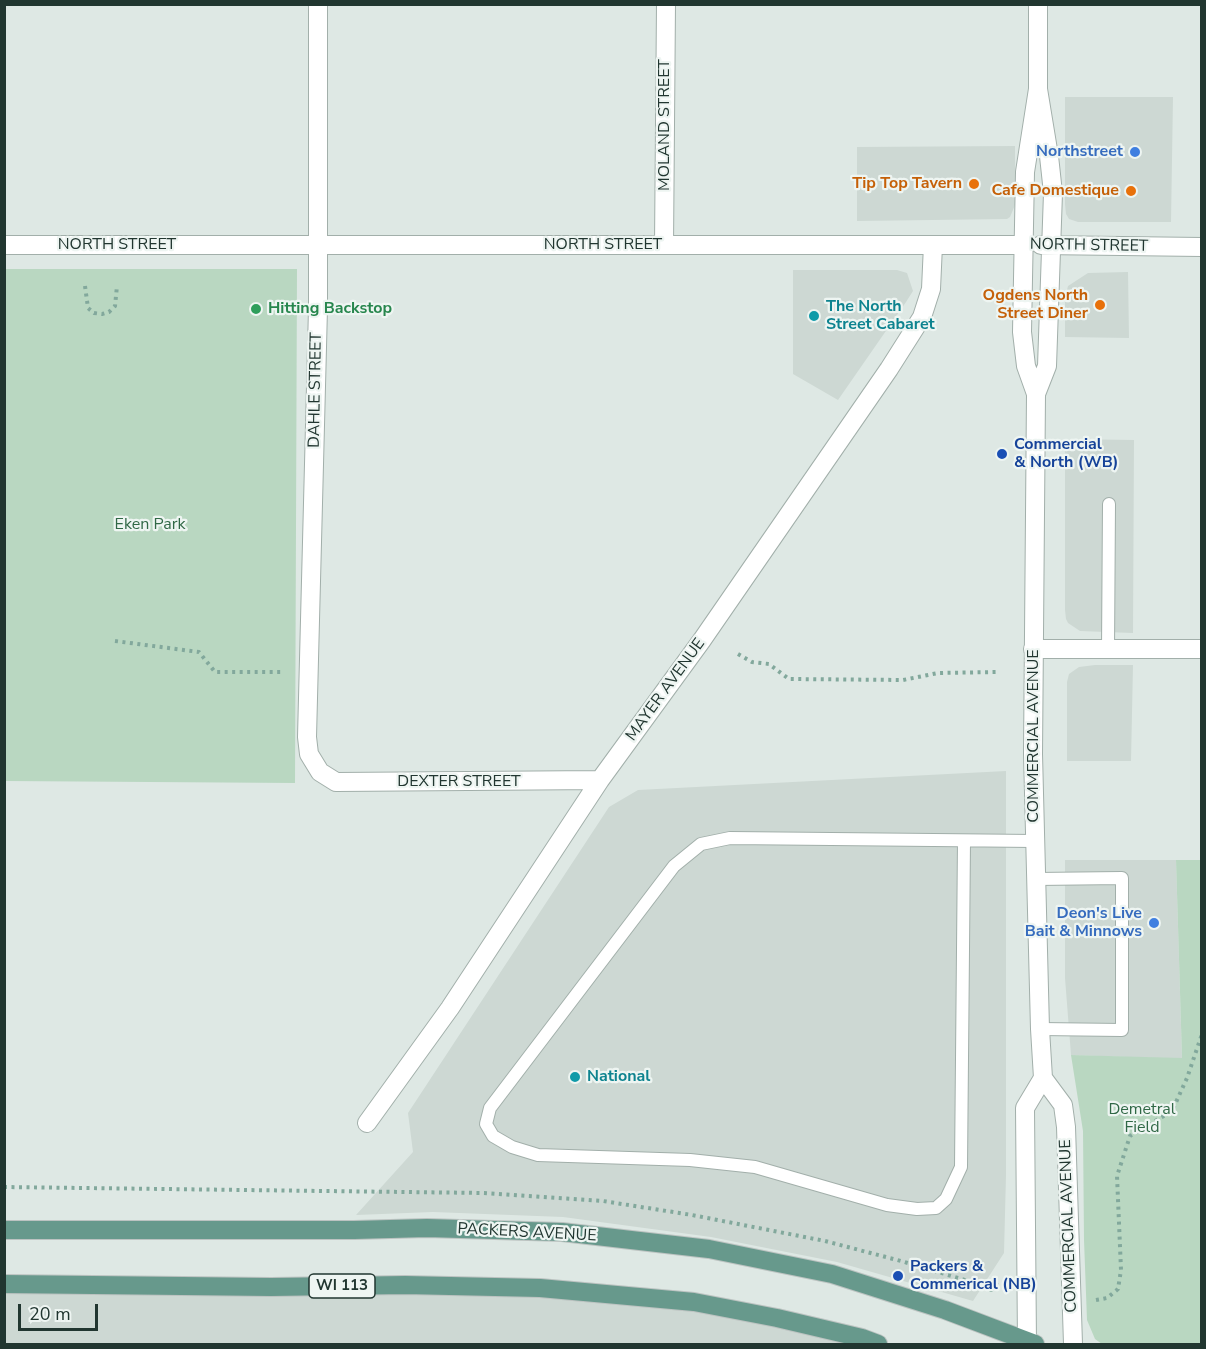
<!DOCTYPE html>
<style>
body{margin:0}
#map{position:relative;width:1206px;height:1349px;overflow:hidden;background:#dee8e4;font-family:"Nunito Sans",sans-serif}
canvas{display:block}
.frame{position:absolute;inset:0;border:6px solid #213630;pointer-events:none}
.scale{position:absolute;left:18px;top:1304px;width:80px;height:27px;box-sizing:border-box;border:3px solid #213630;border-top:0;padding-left:8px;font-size:18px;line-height:21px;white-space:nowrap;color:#213630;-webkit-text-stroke:4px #eef5f2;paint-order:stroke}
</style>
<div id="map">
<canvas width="1206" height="1349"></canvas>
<div class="frame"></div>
<div class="scale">20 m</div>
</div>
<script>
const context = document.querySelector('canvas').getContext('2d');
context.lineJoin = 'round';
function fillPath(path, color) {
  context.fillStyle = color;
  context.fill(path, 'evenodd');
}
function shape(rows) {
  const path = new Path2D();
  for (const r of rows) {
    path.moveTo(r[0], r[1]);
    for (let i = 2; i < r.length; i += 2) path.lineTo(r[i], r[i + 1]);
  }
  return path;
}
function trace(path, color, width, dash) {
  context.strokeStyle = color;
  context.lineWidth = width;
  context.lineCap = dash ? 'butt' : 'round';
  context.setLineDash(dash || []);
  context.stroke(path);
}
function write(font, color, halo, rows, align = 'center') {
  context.font = font + ' "Nunito Sans",sans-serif';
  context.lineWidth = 4.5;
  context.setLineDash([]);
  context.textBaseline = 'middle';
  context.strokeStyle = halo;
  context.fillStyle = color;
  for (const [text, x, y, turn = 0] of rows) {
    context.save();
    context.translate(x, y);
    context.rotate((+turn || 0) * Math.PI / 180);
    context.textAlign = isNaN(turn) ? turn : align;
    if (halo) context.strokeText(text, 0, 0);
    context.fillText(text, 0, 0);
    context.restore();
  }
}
const built = shape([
 [1065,97,1173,97,1171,222,1078,222,1069,219,1066,214,1065,204],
 [1015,146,1015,205,1010,217,1007,219,857,221,857,147],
 [793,270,897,270,907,273,913,291,906,302,838,400,793,374],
 [1128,272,1129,338,1065,337,1065,298,1068,286,1088,273],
 [1065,439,1134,440,1133,633,1080,631,1068,623,1066,619,1065,610],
 [1095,665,1133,665,1131,761,1067,761,1067,682,1069,674,1079,667],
 [1006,771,1006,1175,1004,1253,973,1301,837,1262,711,1237,563,1217,433,1212,356,1215,413,1152,408,1113,609,807,638,790],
 [1065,860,1176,860,1182,1059,1071,1055,1065,978],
 [5,1284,271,1287,694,1302,858,1344,5,1344]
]);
const green = shape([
 [5,269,297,269,295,783,5,781],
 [1176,860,1201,860,1201,1344,1102,1344,1095,1339,1087,1320,1084,1240,1083,1131,1071,1055,1182,1058]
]);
const path = shape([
 [85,286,88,308,94,313,102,314,109,312,115,306,117,286],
 [115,641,199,652,215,672,282,672],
 [738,654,752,662,769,664,789,679,903,680,938,673,997,672],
 [4,1187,484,1193,603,1201,692,1215,825,1241,901,1261,985,1286,991,1290,998,1281],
 [1096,1300,1107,1298,1118,1289,1121,1270,1117,1176,1130,1136,1172,1111,1187,1078,1202,1034]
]);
const service = shape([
 [1108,649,1109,504],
 [964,841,961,1167,946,1199,936,1208,917,1209,887,1205,755,1167,690,1160,538,1155,512,1147,493,1136,486,1124,490,1108,674,866,701,844,730,838,1035,841],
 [1036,879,1122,878,1122,1030,1040,1029]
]);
const minor = shape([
 [318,4,318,308,307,737,309,754,320,772,336,782,600,780],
 [4,245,1025,245],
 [664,245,666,4],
 [1033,649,1202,649],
 [367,1123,450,1008,600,780,702,640,889,369,922,317,931,289,933,245]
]);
const tertiary = shape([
 [1038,89,1025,172,1022,332,1026,366,1036,394,1033,754,1040,1029,1043,1078,1063,1105,1066,1127,1073,1344],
 [1041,245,1202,247],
 [1036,394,1047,366,1053,193,1049,156,1038,89,1038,4],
 [1027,1344,1025,1108,1043,1078]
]);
const primary = shape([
 [4,1230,354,1230,427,1228,562,1232,709,1249,832,1274,945,1310,1035,1344],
 [4,1284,271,1287,405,1285,540,1288,694,1302,777,1318,862,1338,878,1344]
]);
const markers = [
 [1135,152,6,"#3f7fe0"],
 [974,184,6,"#e8710a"],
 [1131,191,6,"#e8710a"],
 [1100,305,6,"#e8710a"],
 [256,309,6,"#2e9e5b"],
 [814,316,6,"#0f9aa8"],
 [1002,454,6,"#1a4fb4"],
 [1154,923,6,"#3f7fe0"],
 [575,1077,6,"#0f9aa8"],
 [898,1276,6,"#1a4fb4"]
];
const shields = [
 [342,1286,66]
];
const shieldNames = [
 ["WI 113",342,1286]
];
const streetNames = [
 ["MOLAND STREET",665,125,-90],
 ["NORTH STREET",117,245],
 ["NORTH STREET",603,245],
 ["NORTH STREET",1089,246,1],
 ["DAHLE STREET",316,390,-89],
 ["MAYER AVENUE",666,690,-54],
 ["COMMERCIAL AVENUE",1034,736,-90],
 ["DEXTER STREET",459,782],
 ["COMMERCIAL AVENUE",1069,1226,-92],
 ["PACKERS AVENUE",527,1233,3]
];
const shopNames = [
 ["Northstreet",1123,152],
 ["Deon's Live",1142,914],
 ["Bait & Minnows",1142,932]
];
const foodNames = [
 ["Tip Top Tavern",962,184],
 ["Cafe Domestique",1119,191],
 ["Ogdens North",1088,296],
 ["Street Diner",1088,314]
];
const cultureNames = [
 ["The North",826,307],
 ["Street Cabaret",826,325],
 ["National",587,1077]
];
const leisureNames = [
 ["Hitting Backstop",268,309]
];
const transitNames = [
 ["Commercial",1014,445],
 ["& North (WB)",1014,463],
 ["Packers &",910,1267],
 ["Commerical (NB)",910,1285]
];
const parkNames = [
 ["Eken Park",150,525],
 ["Demetral",1142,1110],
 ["Field",1142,1128]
];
fillPath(built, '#cdd8d3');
fillPath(green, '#b9d7c1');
trace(service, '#a2afaa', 14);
trace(minor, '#a2afaa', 20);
trace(tertiary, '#a2afaa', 20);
trace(primary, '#bcc3c1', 20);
trace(path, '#82a89c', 4, [3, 4.5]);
trace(service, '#fff', 12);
trace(minor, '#fff', 18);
trace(tertiary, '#fff', 18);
trace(primary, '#67998c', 18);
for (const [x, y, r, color] of markers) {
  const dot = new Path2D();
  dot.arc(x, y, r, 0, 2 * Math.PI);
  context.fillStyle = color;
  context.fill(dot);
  trace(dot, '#eef5f2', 2);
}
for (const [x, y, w] of shields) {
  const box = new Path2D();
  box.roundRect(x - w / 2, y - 12, w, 24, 4.5);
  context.fillStyle = '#eef5f2';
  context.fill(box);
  trace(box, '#213630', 1.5);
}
write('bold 15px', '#213630', null, shieldNames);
write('16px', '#213630', '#eef5f2', streetNames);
write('bold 16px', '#366cbe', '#eef5f2', shopNames, 'right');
write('bold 16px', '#c56008', '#eef5f2', foodNames, 'right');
write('bold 16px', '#0d838f', '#eef5f2', cultureNames, 'left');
write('bold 16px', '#27864d', '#eef5f2', leisureNames, 'left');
write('bold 16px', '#164399', '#eef5f2', transitNames, 'left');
write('16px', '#306846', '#eef5f2', parkNames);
</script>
